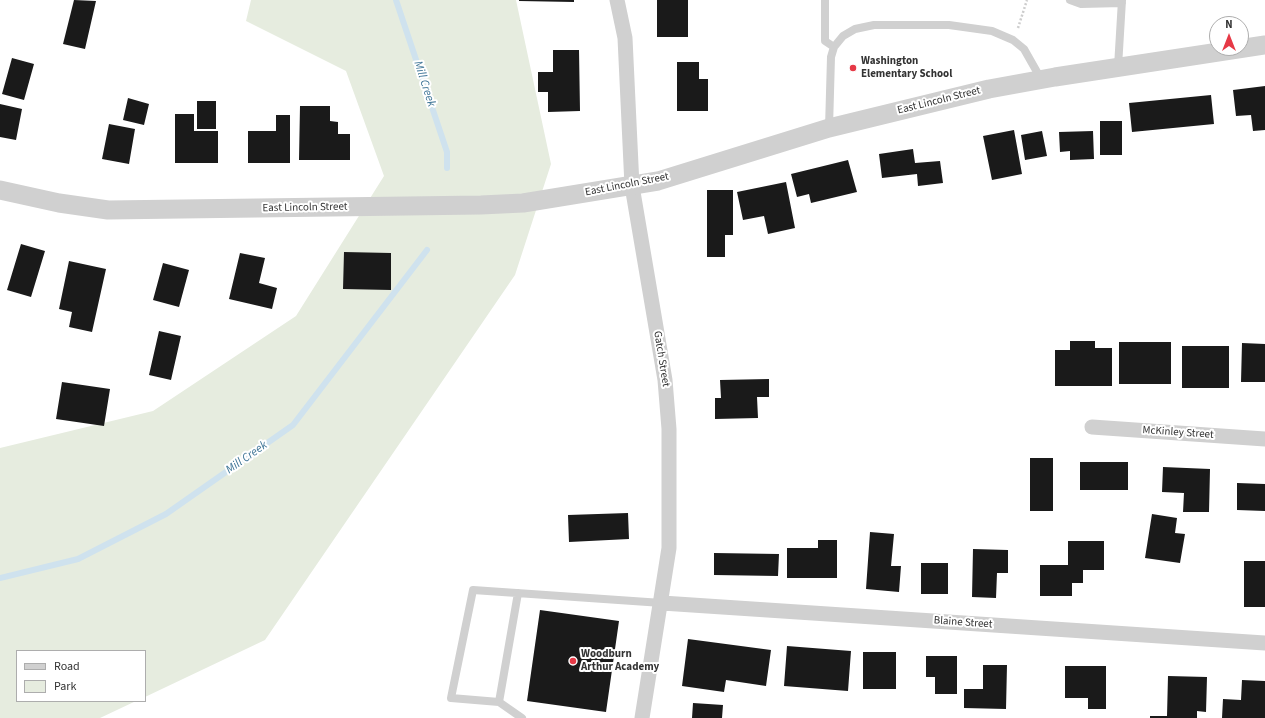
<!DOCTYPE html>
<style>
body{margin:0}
#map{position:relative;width:1265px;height:718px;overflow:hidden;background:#fff;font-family:"Source Sans 3",sans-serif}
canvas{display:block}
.legend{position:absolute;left:16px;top:650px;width:130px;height:52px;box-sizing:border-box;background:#fff;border:1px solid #adadad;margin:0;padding:5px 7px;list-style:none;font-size:12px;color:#333}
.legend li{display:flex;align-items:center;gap:8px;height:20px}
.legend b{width:20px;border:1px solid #adadad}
.north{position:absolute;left:1209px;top:16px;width:40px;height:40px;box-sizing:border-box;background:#fff;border:1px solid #adadad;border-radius:50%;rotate:0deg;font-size:11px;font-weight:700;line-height:16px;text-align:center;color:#333}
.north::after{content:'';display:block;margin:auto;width:14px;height:18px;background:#e63946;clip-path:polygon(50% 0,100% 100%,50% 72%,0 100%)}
</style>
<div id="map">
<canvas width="1265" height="718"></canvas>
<ul class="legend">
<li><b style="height:5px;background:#d0d0d0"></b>Road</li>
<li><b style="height:11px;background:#e6ecdf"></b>Park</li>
</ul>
<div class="north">N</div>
</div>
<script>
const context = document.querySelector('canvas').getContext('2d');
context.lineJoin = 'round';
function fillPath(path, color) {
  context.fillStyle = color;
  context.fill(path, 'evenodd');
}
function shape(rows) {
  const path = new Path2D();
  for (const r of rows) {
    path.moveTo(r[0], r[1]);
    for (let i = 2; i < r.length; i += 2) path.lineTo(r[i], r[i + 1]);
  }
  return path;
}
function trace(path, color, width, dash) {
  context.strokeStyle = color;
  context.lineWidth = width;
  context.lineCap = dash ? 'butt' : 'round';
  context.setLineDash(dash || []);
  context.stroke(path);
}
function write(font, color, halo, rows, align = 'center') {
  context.font = font + ' "Source Sans 3",sans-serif';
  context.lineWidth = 4;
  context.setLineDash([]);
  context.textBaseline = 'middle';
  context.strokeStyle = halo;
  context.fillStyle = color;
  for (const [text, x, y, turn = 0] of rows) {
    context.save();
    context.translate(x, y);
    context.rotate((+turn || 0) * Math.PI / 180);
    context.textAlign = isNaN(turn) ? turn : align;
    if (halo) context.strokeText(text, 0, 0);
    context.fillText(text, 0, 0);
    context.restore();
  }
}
const green = shape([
 [251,0,516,0,551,164,515,275,265,640,145,697,145,651,17,651,17,701,136,701,100,718,0,718,0,448,153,411,296,316,384,176,346,71,246,21]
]);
const stream = shape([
 [396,0,447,152,447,168],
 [0,578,78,559,166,514,293,425,427,250]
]);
const building = shape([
 [74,0,96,1,85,49,63,44],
 [519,0,574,0,574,2,519,1],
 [657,0,688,0,688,37,657,37],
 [553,50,579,50,580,111,548,112,548,92,538,92,538,72,553,72],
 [12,58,34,64,24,100,2,94],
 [677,62,699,62,699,79,708,79,708,111,677,111],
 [1265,86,1265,130,1253,131,1251,115,1236,116,1233,90],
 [1211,95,1214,124,1132,132,1129,103],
 [128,98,149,104,144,125,123,120],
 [197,101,216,101,216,129,197,129],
 [0,104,22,109,16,140,0,137],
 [300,106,330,106,330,121,338,122,338,134,350,134,350,160,299,160],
 [175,114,194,114,194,131,218,131,218,163,175,163],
 [276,115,290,115,290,163,248,163,248,131,276,131],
 [1100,121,1122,121,1122,155,1100,155],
 [109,124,135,129,129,164,102,159],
 [1014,130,1022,174,992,180,983,136],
 [1042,131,1047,156,1025,160,1021,135],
 [1093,131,1094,159,1070,160,1070,151,1060,152,1059,132],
 [913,149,915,163,940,161,943,183,918,186,917,174,882,178,879,154],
 [848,160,857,192,811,203,809,194,797,197,791,174],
 [786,182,795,228,768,234,764,216,743,220,737,192],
 [707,190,733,190,733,235,725,235,725,257,707,257],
 [21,244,45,251,31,297,7,290],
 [344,252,391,253,391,290,343,289],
 [240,253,265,258,259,283,277,288,272,309,229,299],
 [69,261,106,269,92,332,69,327,72,312,59,309],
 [163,263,189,270,179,307,153,300],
 [159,331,181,336,171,380,149,375],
 [1070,341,1095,341,1095,348,1112,348,1112,386,1055,386,1055,350,1070,350],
 [1119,342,1171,342,1171,384,1119,384],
 [1242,343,1265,344,1265,382,1241,382],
 [1182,346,1229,346,1229,388,1182,388],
 [769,379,769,397,757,397,758,418,715,419,715,398,721,398,720,380],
 [62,382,110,389,104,426,56,419],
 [1030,458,1053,458,1053,511,1030,511],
 [1080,462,1128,462,1128,490,1080,490],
 [1163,467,1210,469,1209,512,1183,512,1184,493,1162,492],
 [1237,483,1265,484,1265,511,1237,510],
 [628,513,629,539,569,542,568,515],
 [1152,514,1177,518,1175,533,1185,534,1180,563,1145,558],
 [870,532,894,534,891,566,901,566,899,592,866,589],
 [818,540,837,540,837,578,787,578,787,548,818,548],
 [1068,541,1104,541,1104,570,1083,570,1083,583,1072,583,1072,596,1040,596,1040,565,1068,565],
 [973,549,1008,550,1008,573,997,573,996,598,972,597],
 [714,553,779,554,778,576,714,575],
 [1244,561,1265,561,1265,607,1244,607],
 [921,563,948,563,948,594,921,594],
 [540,610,619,621,606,712,527,701],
 [688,639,771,650,766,686,726,680,724,692,682,686],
 [787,646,851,651,848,691,784,686],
 [863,652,896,652,896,689,863,689],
 [926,656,957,656,957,694,935,694,935,677,926,677],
 [983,665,1007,665,1006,709,964,708,964,689,983,689],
 [1065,666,1106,666,1106,709,1088,709,1088,698,1065,698],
 [1168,676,1207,677,1206,712,1197,711,1197,718,1150,718,1150,716,1167,716],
 [1242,680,1265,681,1265,718,1222,718,1223,699,1241,700],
 [693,703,723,705,722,718,692,718]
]);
const path = shape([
 [1018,28,1027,0]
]);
const service = shape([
 [825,0,825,41,834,47],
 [1070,0,1081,4,1122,3],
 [1118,67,1122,0],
 [829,128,831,57,834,47,843,36,855,29,874,25,949,25,992,31,1013,40,1024,49,1041,79],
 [499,702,518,593],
 [522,718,499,702,451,698,473,590,662,603]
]);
const minor = shape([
 [617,0,625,38,632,186,665,380,669,429,669,548,642,718],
 [1092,427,1265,439],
 [662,603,1265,643]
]);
const tertiary = shape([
 [0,190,59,203,108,210,481,205,523,203,658,181,829,128,989,89,1055,77,1265,45]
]);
const markers = [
 [853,68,4,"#e63946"],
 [573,661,4,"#e63946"]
];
const poiNames = [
 ["Washington",861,62],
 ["Elementary School",861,75],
 ["Woodburn",581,655],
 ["Arthur Academy",581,668]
];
const streetNames = [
 ["East Lincoln Street",939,101,-14],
 ["East Lincoln Street",627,185,-11],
 ["East Lincoln Street",305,208,-1],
 ["Gatch Street",661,359,81],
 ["McKinley Street",1178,433,4],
 ["Blaine Street",963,623,4]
];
const waterNames = [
 ["Mill Creek",424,84,72],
 ["Mill Creek",247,458,-35]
];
fillPath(green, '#e6ecdf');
trace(stream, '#cfe2ee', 6);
fillPath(building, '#1a1a1a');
trace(path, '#cdcdcd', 2.5, [2, 2]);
trace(service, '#d0d0d0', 8);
trace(minor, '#d0d0d0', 15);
trace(tertiary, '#d0d0d0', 19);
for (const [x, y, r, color] of markers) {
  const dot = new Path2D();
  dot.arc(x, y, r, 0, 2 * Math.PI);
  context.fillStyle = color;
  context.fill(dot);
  trace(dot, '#fff', 1.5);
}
write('bold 11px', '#333', '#fff', poiNames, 'left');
write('11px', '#333', '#fff', streetNames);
write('italic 12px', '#3f7597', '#fff', waterNames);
</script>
